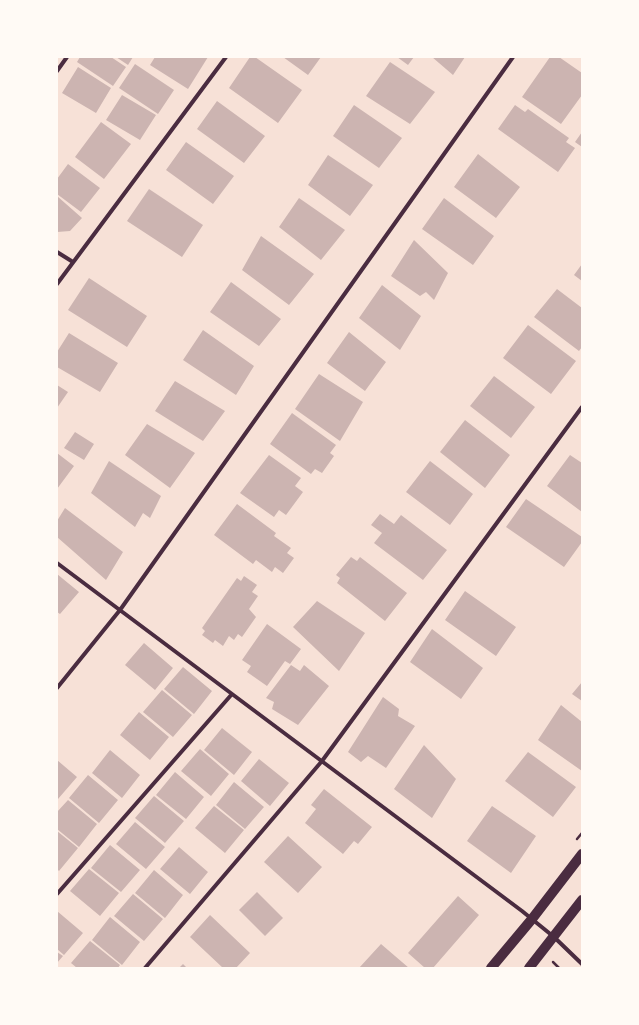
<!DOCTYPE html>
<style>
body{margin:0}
#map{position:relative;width:639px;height:1025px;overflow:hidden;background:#f7e1d7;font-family:"Space Grotesk",sans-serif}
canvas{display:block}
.frame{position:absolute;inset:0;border:58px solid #fffaf5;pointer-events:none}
</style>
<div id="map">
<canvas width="639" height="1025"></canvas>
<div class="frame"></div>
</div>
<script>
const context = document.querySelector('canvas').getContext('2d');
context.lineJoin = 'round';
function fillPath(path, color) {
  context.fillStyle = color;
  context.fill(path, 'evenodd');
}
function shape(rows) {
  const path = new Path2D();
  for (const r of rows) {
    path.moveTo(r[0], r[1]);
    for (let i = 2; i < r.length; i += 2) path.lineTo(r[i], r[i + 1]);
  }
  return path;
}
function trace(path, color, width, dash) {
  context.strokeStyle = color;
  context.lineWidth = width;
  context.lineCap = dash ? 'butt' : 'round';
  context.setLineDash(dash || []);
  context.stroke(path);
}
const building = shape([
 [80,57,111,57,126,67,113,86,77,62],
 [116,57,133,57,128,65],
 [155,57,208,57,188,89,150,65],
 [250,57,255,57,302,90,278,123,229,88],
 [283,57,321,57,308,75],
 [397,57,414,57,408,65],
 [432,57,465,57,453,75],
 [550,57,559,57,582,73,582,95,561,124,522,97],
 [390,62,435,92,410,124,366,96],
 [135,64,174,90,158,114,119,88],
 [78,67,111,88,96,113,62,93],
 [122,95,156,115,140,140,106,120],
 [217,101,265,136,244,163,197,129],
 [354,105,402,138,379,168,333,136],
 [515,105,525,112,528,109,569,138,566,142,575,148,558,172,498,129],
 [101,122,131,144,104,179,75,157],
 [582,132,582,147,575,142],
 [186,142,234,176,213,204,166,170],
 [478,154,520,187,496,218,454,187],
 [328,155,373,185,350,216,308,185],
 [68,164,100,188,81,212,57,194,57,179],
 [149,189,203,225,182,257,127,221],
 [57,196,82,218,70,231,57,232],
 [299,198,345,230,321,260,279,227],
 [444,198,494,236,473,265,422,229],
 [261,236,314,274,289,305,242,270],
 [414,240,448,273,434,300,426,292,420,296,391,276],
 [582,264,582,281,574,275],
 [89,278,147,316,127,347,68,310],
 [231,282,281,319,259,346,210,312],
 [382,285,421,316,400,350,359,318],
 [557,289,582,308,582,347,579,351,534,317],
 [528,325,576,361,551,394,503,358],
 [203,330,254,366,236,395,183,360],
 [349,332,386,362,365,391,327,363],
 [69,333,118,363,100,392,57,367,57,352],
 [319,374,363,402,340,441,295,409],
 [494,376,535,407,511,438,470,406],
 [175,381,225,411,203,441,155,411],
 [57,385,68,392,57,408],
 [292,413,336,445,330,453,334,456,322,473,315,469,311,474,270,444],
 [465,420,510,455,485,488,440,452],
 [147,424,195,453,170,488,125,455],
 [75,432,94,444,84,460,64,448],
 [57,453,74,466,57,489],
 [269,455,301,478,295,486,303,492,286,515,279,510,274,517,240,493],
 [570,455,582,463,582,512,547,486],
 [109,461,161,496,150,518,143,513,135,527,91,493],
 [430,461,473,494,450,525,406,492],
 [526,499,582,537,582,542,564,567,506,527],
 [237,504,276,533,274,536,291,548,287,553,294,558,283,573,275,567,272,572,256,560,253,564,214,535],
 [65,508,123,552,106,580,57,537,57,521],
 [380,514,394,524,401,515,447,550,423,580,374,543,382,533,371,525],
 [351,557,357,561,360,557,407,593,385,621,337,583,340,578,336,575],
 [57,574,79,592,60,614,57,612],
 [244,576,257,585,252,592,258,596,249,609,256,617,242,637,238,634,234,640,229,636,223,646,215,640,213,643,202,635,205,631,202,628,237,578,241,581],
 [465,591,516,627,496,656,445,620],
 [317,601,365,633,339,671,293,627],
 [267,624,301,649,290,664,285,661,267,686,247,672,251,666,242,660],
 [432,629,483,668,461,699,410,662],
 [144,643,173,668,155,690,125,665],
 [291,665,300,671,304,665,329,686,298,725,272,709,274,702,266,698],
 [183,667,212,691,194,714,164,689],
 [582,682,582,701,572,694],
 [162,690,192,715,173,737,143,712],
 [383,697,399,709,398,716,415,726,386,768,368,756,361,762,348,752],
 [561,705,582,722,582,771,538,740],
 [139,712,169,737,150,760,120,735],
 [222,728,252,752,234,775,204,750],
 [424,745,456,779,432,818,394,789],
 [200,749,229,774,211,796,181,771],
 [110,750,140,775,122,798,92,773],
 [528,752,576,787,553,817,505,781],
 [259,759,289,783,270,806,241,781],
 [57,760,77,777,58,799,57,798],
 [175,772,204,797,186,819,156,795],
 [88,775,118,800,99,823,69,798],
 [234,782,264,807,245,829,216,805],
 [324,789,372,827,358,844,354,841,343,854,305,823,316,809,311,805],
 [154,796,184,821,165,843,135,818],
 [68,800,97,824,79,847,57,829,57,812],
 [214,806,244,830,225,853,195,828],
 [492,806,536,836,511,873,467,841],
 [135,822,165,847,146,869,116,844],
 [57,831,78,848,59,871,57,869],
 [288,836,322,867,298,893,264,862],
 [110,845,140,870,121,892,91,868],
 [179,847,208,872,190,894,160,869],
 [89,869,119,893,100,916,70,891],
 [154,870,183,895,165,918,135,893],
 [257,892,283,918,265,936,239,910],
 [133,894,163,919,144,941,114,916],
 [458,896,479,915,433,968,425,968,408,953],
 [57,911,83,933,64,955,57,949],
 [210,915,250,953,236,968,223,968,190,937],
 [110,917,140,942,122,965,92,940],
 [90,941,120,965,118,968,77,968,71,963],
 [381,944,409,968,359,968],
 [57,952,63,956,57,963],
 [183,964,187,968,179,968]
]);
const path = shape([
 [577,839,582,833],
 [553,962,559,968]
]);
const minor = shape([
 [57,71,67,57],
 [57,252,73,262],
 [57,284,226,57],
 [57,563,522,911,554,937,582,964],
 [57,688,120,610,513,57],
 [57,894,232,694],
 [145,968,322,761,582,407]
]);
const primary = shape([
 [491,968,532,919,582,854],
 [529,968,582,900]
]);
fillPath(building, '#ccb4b1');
trace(path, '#4a2c40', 2.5);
trace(minor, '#4a2c40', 4);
trace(primary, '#4a2c40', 10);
</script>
